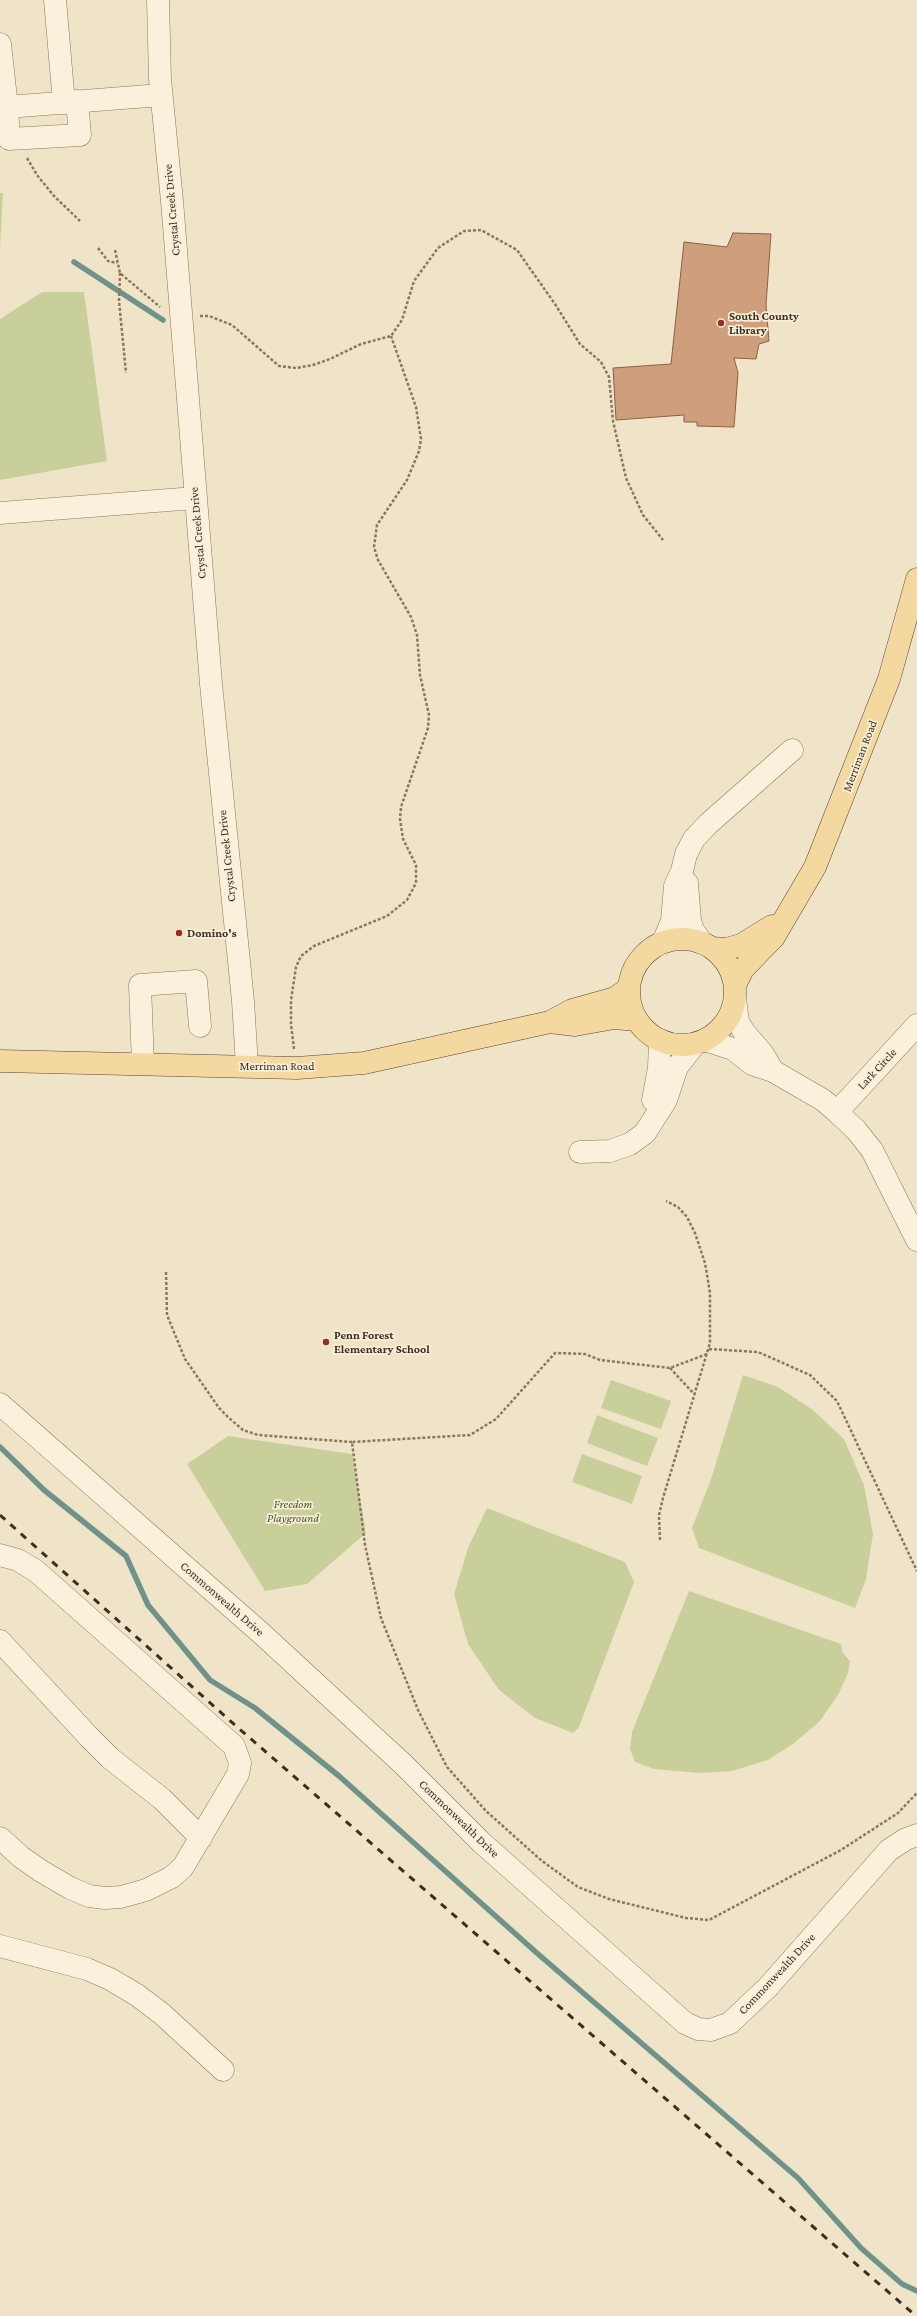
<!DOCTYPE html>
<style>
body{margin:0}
canvas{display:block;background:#f0e4c8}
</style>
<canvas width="917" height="2316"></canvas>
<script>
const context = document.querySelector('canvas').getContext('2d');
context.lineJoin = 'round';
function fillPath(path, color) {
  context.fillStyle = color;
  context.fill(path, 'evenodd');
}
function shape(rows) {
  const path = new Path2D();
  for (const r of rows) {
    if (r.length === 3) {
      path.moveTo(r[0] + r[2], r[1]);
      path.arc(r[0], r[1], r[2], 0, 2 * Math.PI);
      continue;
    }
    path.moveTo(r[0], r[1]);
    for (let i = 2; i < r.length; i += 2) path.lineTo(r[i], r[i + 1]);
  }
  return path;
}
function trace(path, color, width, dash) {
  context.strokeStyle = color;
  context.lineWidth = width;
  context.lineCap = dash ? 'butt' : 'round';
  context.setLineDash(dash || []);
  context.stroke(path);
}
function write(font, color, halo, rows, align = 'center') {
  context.font = font + ' "Crimson Pro",serif';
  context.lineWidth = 3.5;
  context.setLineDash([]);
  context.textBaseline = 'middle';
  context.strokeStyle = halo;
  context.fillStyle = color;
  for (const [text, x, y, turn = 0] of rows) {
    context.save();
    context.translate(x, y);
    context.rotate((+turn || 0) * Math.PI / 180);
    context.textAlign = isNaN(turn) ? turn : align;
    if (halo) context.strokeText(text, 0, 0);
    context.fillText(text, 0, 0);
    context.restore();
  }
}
const green = shape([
 [0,193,3,193,0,249],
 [42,292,84,292,107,461,0,480,0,319],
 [743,1375,778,1387,813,1410,844,1439,864,1485,873,1534,866,1579,855,1608,699,1548,692,1528,711,1479],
 [611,1380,671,1401,661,1429,601,1408],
 [597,1415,658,1438,647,1466,587,1443],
 [228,1436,352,1454,366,1533,307,1584,265,1591,187,1464],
 [582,1454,642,1476,632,1504,572,1482],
 [487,1508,625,1562,634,1582,579,1727,573,1733,535,1718,499,1690,468,1644,454,1594,468,1548],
 [689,1591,841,1644,843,1653,850,1661,848,1673,838,1695,819,1722,793,1744,768,1760,732,1771,699,1773,654,1769,635,1762,630,1749,632,1732]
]);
const stream = shape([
 [74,262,163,320],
 [0,1447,44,1490,126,1556,148,1605,210,1680,255,1708,339,1776,538,1954,798,2178,861,2248,902,2284,917,2291]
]);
const building = shape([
 [733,233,771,234,766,305,769,341,759,344,756,359,734,358,738,373,734,427,697,426,697,422,684,422,684,415,616,420,613,368,671,364,684,242,727,247,733,233]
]);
const path = shape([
 [27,158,37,175,54,196,80,221],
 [98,248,108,261,117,263],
 [115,250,120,273,160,307],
 [120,273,119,301,126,373],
 [200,316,209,316,232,325,279,366,296,368,313,365,330,359,361,344,391,336,402,320,414,281,438,248,464,231,481,230,517,250,555,304,580,344,601,362,609,377,613,421,626,478,643,515,663,540],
 [294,1049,291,1024,291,1000,296,967,301,956,314,946,387,916,407,900,416,883,416,865,403,839,400,819,401,807,428,728,429,715,420,675,417,635,411,617,378,560,374,547,377,525,407,480,419,451,421,439,416,407,391,336],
 [166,1272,167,1315,185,1359,219,1408,229,1418,243,1430,258,1435,352,1442],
 [709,1349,758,1352,810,1375,837,1401,917,1571],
 [707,1354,670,1368,600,1360,585,1354,555,1353,496,1419,470,1435,352,1442,365,1545,381,1618,418,1710,447,1767,486,1811,542,1861,578,1887,609,1899,686,1918,709,1920,841,1850,898,1813,917,1793],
 [670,1368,695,1395],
 [660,1540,659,1515,663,1498,710,1343,710,1293,705,1263,695,1233,687,1217,678,1207,666,1201]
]);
const minor = shape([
 [55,0,64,103],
 [158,0,160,79,172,201,211,684,243,1001,247,1066],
 [0,44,7,107,161,95],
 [7,107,9,139,80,135,77,101],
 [0,513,195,498],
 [687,883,690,921,693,930,702,943],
 [663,942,672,921,675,886,682,871,686,854,694,839,708,824,792,750],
 [735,999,738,1022,744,1032,763,1054,773,1071],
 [705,1040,733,1049,752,1064,773,1071,823,1100,837,1112,856,1130,872,1150,917,1240],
 [143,1064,140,985,196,981,200,1026],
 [653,1100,659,1068,660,1040],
 [837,1112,917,1025],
 [580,1152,610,1151,630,1144,645,1133,666,1100,677,1067,695,1044],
 [0,1404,262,1634,404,1765,481,1842,685,2023,698,2029,711,2030,730,2023,768,1987,889,1850,906,1839,917,1835],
 [0,1555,18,1560,36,1571,234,1746,240,1763,238,1774,183,1867,172,1877,146,1890,121,1897,105,1898,89,1896,70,1888,41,1871,21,1857,0,1838],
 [0,1641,89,1737,110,1758,162,1799,201,1838],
 [0,1946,87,1969,110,1979,137,1995,162,2014,223,2070]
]);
const major = shape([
 [682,992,53],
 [712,948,726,949,741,945,772,926],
 [735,985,743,969,774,937,815,867,889,679,917,579],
 [550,1022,575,1025,614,1018,637,1020],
 [0,1061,297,1068,364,1063,550,1022,572,1010,615,998,629,988]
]);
const rail = shape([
 [0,1515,236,1726,916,2316]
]);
const markers = [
 [721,323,4,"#9e2a2b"],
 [179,933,4,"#9e2a2b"],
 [326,1342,4,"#9e2a2b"]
];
const streetNames = [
 ["Crystal Creek Drive",172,210,-95],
 ["Crystal Creek Drive",198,533,-95],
 ["Merriman Road",860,756,-69],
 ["Crystal Creek Drive",227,856,-96],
 ["Merriman Road",277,1066],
 ["Lark Circle",877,1069,-47],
 ["Commonwealth Drive",222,1599,41],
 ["Commonwealth Drive",459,1819,44],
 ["Commonwealth Drive",777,1974,-47]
];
const poiNames = [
 ["South County",729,316],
 ["Library",729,330],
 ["Domino's",187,933],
 ["Penn Forest",334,1335],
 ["Elementary School",334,1349]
];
const parkNames = [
 ["Freedom",293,1504],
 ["Playground",293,1518]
];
fillPath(green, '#c9cf9b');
trace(stream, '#6f938a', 5.5);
fillPath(building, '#cf9f7d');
trace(building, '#8d5f41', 1);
trace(minor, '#8d765c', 23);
trace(major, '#5b4430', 23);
trace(path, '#8d765c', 2.5, [3, 2]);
trace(minor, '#faf1dc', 22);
trace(major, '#f3d9a0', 22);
trace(rail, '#3d2e20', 3, [7, 7]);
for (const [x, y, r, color] of markers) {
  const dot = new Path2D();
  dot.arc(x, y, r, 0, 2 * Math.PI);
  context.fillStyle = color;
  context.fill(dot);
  trace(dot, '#f7eed8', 1.5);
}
write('12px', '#3d2e20', '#f7eed8', streetNames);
write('bold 12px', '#3d2e20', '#f7eed8', poiNames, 'left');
write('italic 12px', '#4d5a26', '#f7eed8', parkNames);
</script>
